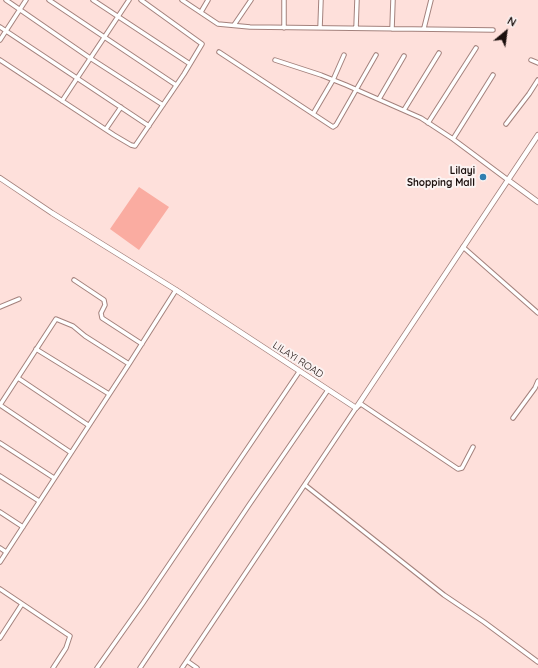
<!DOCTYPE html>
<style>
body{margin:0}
#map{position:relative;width:538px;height:668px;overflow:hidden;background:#fee0db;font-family:Quicksand,sans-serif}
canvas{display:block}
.north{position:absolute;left:486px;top:12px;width:40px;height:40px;-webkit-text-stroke:3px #fbf3f2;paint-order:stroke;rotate:29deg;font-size:11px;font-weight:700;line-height:16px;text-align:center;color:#1c100e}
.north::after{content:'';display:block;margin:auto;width:14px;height:18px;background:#1c100e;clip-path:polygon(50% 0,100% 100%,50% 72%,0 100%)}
</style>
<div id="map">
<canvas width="538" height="668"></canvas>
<div class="north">N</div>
</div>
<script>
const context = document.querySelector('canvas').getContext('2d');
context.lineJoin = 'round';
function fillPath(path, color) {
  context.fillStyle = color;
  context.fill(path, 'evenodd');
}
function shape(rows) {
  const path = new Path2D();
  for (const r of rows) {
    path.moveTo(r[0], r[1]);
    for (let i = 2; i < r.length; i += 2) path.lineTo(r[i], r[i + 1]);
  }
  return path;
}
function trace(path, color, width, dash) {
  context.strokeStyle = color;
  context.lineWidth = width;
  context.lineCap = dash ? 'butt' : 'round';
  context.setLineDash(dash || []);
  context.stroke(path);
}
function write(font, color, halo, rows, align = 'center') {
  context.font = font + ' Quicksand,sans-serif';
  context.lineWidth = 4;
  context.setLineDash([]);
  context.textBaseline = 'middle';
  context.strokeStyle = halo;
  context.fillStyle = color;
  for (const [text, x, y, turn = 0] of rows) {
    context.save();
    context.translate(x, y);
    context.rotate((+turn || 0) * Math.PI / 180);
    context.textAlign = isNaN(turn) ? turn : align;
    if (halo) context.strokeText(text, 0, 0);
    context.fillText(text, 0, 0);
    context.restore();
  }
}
const green = shape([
 [139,187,169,207,139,250,110,229]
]);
const minor = shape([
 [6,0,90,58,163,105],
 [49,0,176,85],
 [93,0,190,64],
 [182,0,218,24,250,27,493,30],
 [284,0,284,28],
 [201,12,208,0],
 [234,25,251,0],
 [0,27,149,126],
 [320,28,321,0],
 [356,28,357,0],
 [424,28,431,0],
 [392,29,393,0],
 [0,40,26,0],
 [219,52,333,127,336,125,376,55],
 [0,60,114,135,131,145,135,146,184,74,202,44,141,0],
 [275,60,321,75,346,85,421,118,453,139,508,180],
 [531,60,538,63],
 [379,99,404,56],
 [62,101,129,0],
 [404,110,439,53],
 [313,114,333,80,344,55],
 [428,123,476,48],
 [506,124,529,94,538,80],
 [106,129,121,107],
 [453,139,493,75],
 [463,247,538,313],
 [74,280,104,300,105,305,101,313,102,318,142,344],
 [0,307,19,299],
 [36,349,109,394],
 [129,364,176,290],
 [18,378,88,425],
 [0,405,56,319,73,326,85,336,129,364,0,562],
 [0,405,70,452],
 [513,418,535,388,538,381],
 [0,443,54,478],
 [0,476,39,501],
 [305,485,444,595,484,622,538,662],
 [0,512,23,527],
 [0,548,6,552],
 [0,589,70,636,66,648,53,668],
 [0,638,22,604],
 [187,661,197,668],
 [97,668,143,603,299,372],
 [140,668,249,505,328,390],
 [182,668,356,408,361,404,458,469,462,468,473,447]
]);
const tertiary = shape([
 [0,178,52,213,176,290,356,408,538,135],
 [508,180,538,202]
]);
const markers = [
 [483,177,4,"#307fb1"]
];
const poiNames = [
 ["Lilayi",475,171],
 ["Shopping Mall",475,183]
];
const streetNames = [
 ["LILAYI ROAD",298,360,33]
];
fillPath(green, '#faaca1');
trace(minor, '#a4827d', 5.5);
trace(tertiary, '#a4827d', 6);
trace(minor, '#fff', 3.5);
trace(tertiary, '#fff', 4.5);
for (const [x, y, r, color] of markers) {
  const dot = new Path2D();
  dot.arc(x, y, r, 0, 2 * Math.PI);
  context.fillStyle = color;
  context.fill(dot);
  trace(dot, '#fbf3f2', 1.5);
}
write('bold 10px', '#1c100e', '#fbf3f2', poiNames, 'right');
write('10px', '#1c100e', '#fbf3f2', streetNames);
</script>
